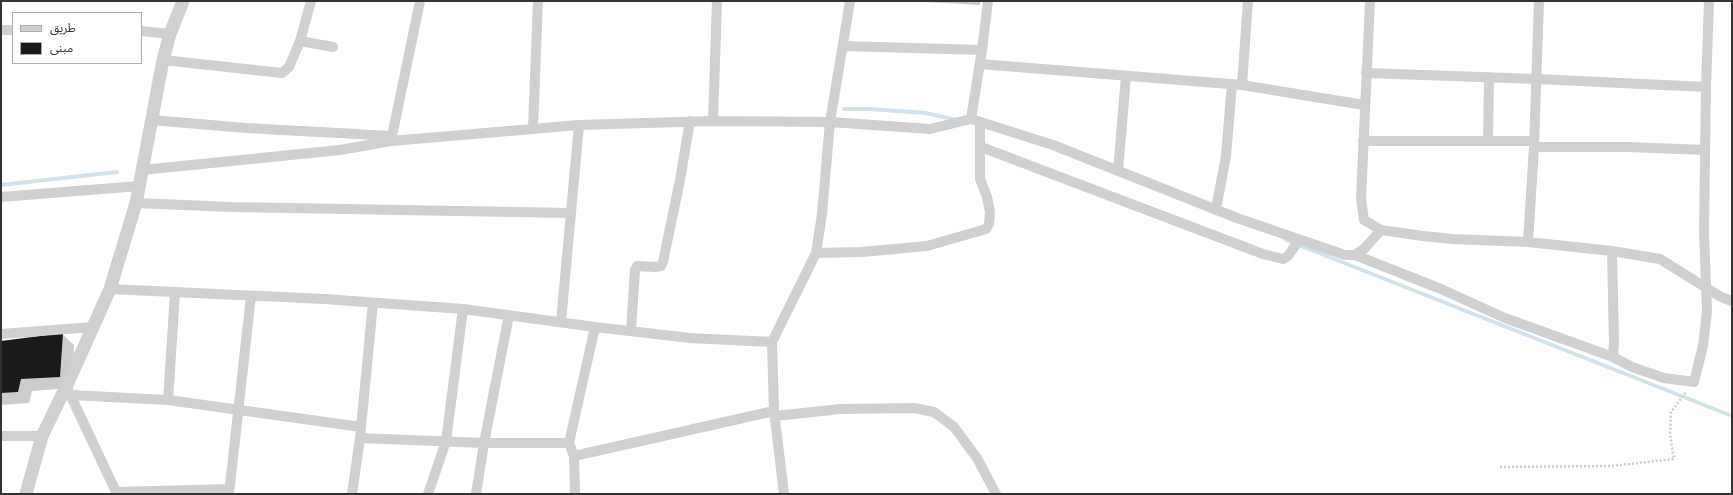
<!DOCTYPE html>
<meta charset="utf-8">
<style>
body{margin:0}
#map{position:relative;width:1733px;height:495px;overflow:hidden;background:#fff;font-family:Poppins,"Noto Sans Arabic",sans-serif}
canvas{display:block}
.frame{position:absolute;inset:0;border:2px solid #333;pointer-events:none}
.legend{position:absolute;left:12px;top:12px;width:130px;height:52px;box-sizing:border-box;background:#fff;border:1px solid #adadad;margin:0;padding:5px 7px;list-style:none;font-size:12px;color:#333}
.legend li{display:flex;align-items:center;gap:8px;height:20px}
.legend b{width:20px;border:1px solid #adadad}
</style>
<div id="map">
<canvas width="1733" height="495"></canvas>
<div class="frame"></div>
<ul class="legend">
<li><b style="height:5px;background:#d0d0d0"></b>طريق</li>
<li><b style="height:11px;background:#1a1a1a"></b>مبنى</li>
</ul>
</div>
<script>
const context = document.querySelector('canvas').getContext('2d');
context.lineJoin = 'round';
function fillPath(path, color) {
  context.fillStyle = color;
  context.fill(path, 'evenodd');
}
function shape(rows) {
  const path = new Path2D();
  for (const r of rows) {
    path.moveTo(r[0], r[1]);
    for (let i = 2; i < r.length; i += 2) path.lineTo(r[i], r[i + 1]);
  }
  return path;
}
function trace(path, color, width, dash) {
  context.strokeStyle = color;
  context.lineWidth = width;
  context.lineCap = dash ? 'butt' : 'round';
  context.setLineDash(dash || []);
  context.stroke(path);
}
const shadow = shape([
 [923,1,980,1,980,5,924,2],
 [62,334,74,345,72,388,32,391,29,403,1,405,1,342]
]);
const stream = shape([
 [844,109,870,109,926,113,957,120],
 [1,185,117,172],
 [1286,240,1732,416]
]);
const building = shape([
 [63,333,60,377,21,379,18,392,1,393,1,341]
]);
const path = shape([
 [1500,467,1611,466,1674,459,1670,434,1671,412,1686,392]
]);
const minor = shape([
 [988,1,982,50,971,119,1053,145,1237,218,1345,255,1355,255,1364,249,1381,230],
 [1370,1,1361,199,1364,220,1381,230,1423,236,1453,239,1528,242,1612,251,1660,259,1721,297,1732,301],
 [1,30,13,30],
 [141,31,170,34],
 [300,41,333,47],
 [843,46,982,50],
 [163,60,282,73,289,67,300,41,311,1],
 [980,64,1242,85,1364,105],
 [1366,73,1537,79,1706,87],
 [1242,85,1248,1],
 [152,120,246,128,392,136],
 [713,121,717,1],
 [533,128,538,1],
 [391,141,420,1],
 [1363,141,1534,141],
 [1488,141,1489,77],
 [981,147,1263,254,1283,259,1288,256,1299,240],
 [1534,147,1628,147,1705,150],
 [142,170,340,150,391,141,579,125,713,121,830,122,930,129,971,119],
 [1118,171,1126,76],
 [1,197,139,186],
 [136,203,232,207,571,213],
 [1216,209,1226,156,1232,84],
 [1528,242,1534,147,1539,1],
 [816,253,862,252,927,246,986,229,989,224,990,212,987,197,980,179,980,122],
 [1355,255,1441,289,1505,318,1613,357,1614,342,1612,251],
 [110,289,324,299,463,309,595,327,690,338,772,342],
 [561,322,579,125],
 [631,330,635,270,637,266,655,267,661,266,663,262,680,180,690,121],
 [1,334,93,327],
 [1613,357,1632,367,1664,378,1694,382,1703,346,1707,311,1704,232,1706,87,1709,1],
 [68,390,117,494],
 [71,395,168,400,361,427],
 [168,400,175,293],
 [775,416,841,409,914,408,934,412,954,427,977,458,996,494],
 [1,436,42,436],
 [360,438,484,443,569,443],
 [574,456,774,411],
 [116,492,229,489],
 [229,494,251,296],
 [352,494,360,438,373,303],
 [428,494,446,441,463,309],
 [476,494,484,443,509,315],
 [575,494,574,456,569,443,595,327],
 [784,494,774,411,772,342,816,253,822,214,830,122,850,1]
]);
const tertiary = shape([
 [26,494,42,436,66,387,110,289,136,203,163,60,170,34,183,1]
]);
fillPath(shadow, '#0003');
trace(stream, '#cfe2ee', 4);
fillPath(building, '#1a1a1a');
trace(path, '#cdcdcd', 2.5, [2, 2]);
trace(minor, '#d0d0d0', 10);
trace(tertiary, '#d0d0d0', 13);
</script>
